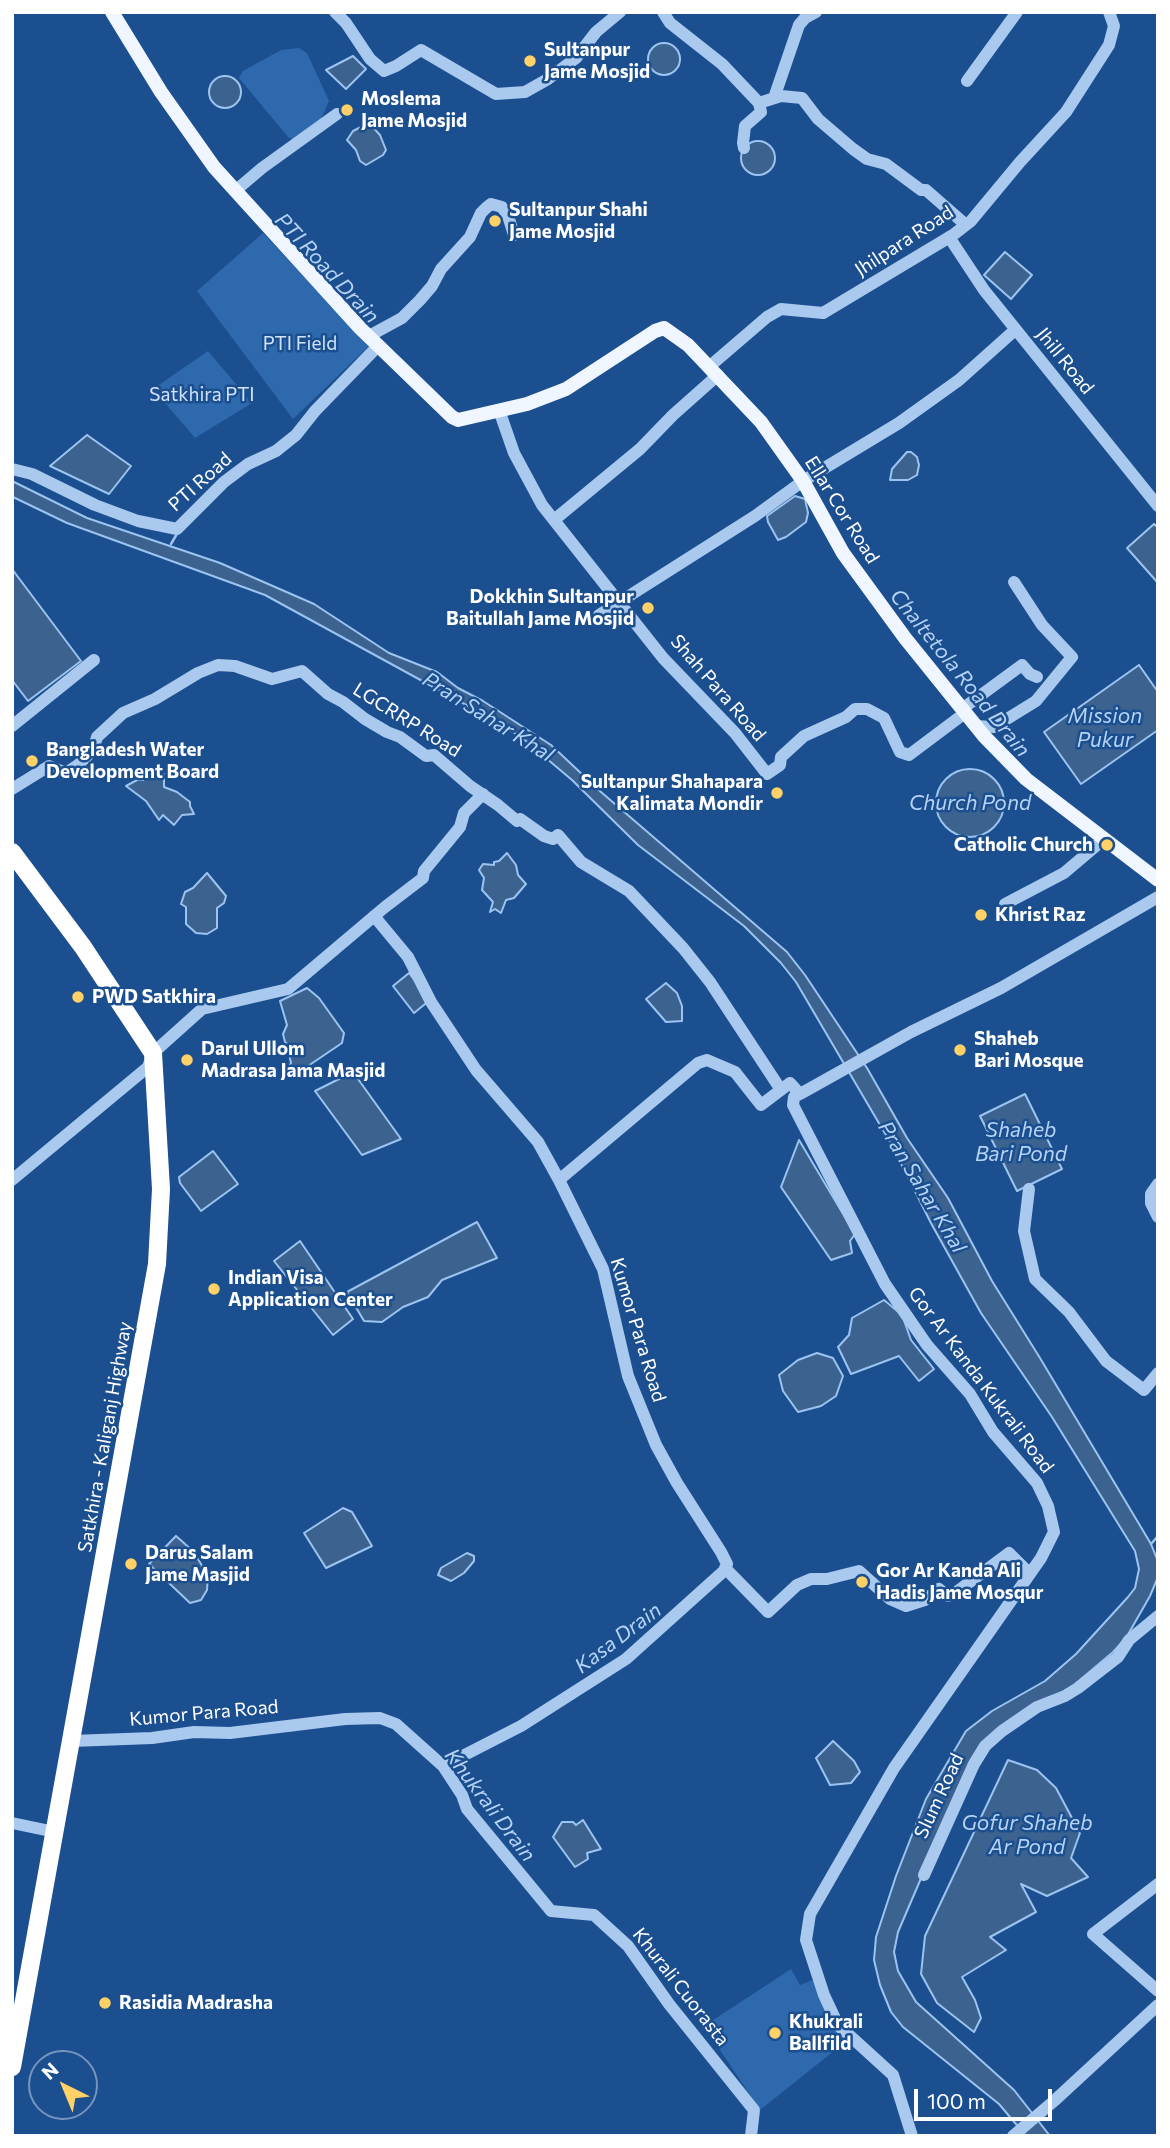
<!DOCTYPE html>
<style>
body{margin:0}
#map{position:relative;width:1170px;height:2148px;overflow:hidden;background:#1b4f8f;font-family:Commissioner,sans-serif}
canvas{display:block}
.frame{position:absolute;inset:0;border:14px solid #fff;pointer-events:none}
.north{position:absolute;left:28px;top:2050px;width:70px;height:70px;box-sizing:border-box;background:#1b4f8f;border:2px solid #7695bc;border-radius:50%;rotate:317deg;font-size:19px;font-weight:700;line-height:28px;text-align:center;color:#fff}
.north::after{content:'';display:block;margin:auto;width:24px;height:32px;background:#ffd166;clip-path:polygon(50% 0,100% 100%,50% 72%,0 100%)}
.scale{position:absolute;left:914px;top:2089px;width:138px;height:32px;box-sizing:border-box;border:4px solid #fff;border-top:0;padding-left:9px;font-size:21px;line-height:24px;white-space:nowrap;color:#fff;-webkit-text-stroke:5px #1b4f8f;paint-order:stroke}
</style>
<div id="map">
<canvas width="1170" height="2148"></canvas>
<div class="frame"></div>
<div class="north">N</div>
<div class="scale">100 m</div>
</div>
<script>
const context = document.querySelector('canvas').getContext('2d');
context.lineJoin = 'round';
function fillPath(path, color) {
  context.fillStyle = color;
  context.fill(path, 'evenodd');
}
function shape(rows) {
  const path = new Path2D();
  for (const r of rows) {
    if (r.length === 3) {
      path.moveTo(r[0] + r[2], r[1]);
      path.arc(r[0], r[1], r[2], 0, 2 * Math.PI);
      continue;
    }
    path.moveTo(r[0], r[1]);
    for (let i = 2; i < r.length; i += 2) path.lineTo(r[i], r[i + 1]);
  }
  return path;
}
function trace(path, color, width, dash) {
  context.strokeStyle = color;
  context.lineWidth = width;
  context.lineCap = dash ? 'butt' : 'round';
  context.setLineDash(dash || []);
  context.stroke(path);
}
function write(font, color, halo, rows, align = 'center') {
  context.font = font + ' Commissioner,sans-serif';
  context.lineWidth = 5;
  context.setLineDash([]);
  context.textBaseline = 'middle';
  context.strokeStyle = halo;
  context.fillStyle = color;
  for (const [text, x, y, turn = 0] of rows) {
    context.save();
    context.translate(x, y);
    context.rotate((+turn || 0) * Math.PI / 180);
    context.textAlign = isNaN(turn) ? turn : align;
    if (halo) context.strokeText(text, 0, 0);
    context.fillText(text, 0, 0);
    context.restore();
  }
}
const green = shape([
 [299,48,307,53,329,101,321,119,294,140,288,137,239,78,243,71,281,50],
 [263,233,369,346,293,419,197,291],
 [208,351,252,403,195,438,153,389],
 [791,1969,800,1985,815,1979,849,2039,760,2110,704,2026]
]);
const water = shape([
 [664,59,16],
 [353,56,366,69,346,89,326,70,353,56],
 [225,92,16],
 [369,123,380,135,386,150,383,155,366,165,360,161,356,150,347,140,353,131,369,123],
 [758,158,17],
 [1005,252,1032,275,1011,299,984,275,1005,252],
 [87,435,131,466,109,494,50,466,87,435],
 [907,452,911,452,917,457,919,465,917,475,908,480,890,480,892,469,907,452],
 [12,481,87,518,220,563,314,604,389,653,437,672,458,688,483,701,551,745,601,792,787,952,805,975,867,1068,907,1138,948,1198,992,1281,1040,1358,1151,1544,1157,1559,1158,1577,1150,1596,1126,1638,1113,1652,1074,1685,1001,1730,949,1813,898,1932,894,1952,898,1971,916,2002,1014,2090,1050,2136,1026,2136,999,2104,903,2027,891,2012,880,1985,874,1960,876,1937,896,1876,926,1799,966,1731,992,1711,1045,1681,1076,1654,1128,1597,1135,1588,1139,1569,1135,1551,1052,1417,981,1313,932,1225,890,1142,796,982,781,963,744,926,638,845,572,780,521,737,479,712,265,595,67,523,13,497,12,481],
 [795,496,805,499,808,513,806,522,786,537,778,540,768,522,767,516,795,496],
 [1154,524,1158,528,1158,583,1127,548,1154,524],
 [12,569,81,661,28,701,12,680,12,569],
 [1139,665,1158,692,1158,730,1081,784,1044,732,1139,665],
 [970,803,34],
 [148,771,164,774,164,787,177,792,190,802,190,806,194,814,182,815,174,825,163,815,159,820,146,801,126,786,137,780,143,780,148,771],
 [507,853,516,865,518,875,526,884,514,898,506,900,501,913,495,909,490,912,493,902,482,890,484,878,479,870,483,864,494,865,494,862,499,861,507,853],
 [207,873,226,896,224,903,217,908,217,928,207,934,196,933,186,924,186,907,181,904,185,892,193,888,207,873],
 [409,973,430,1000,414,1013,393,986,409,973],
 [666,983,677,993,682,1006,682,1021,666,1022,646,999,666,983],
 [307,988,319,998,344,1033,342,1043,308,1066,296,1070,289,1067,291,1063,289,1054,292,1048,285,1042,283,1034,287,1025,280,1001,307,988],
 [353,1072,401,1139,362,1155,315,1091,353,1072],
 [1025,1094,1062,1169,1017,1191,980,1116,1025,1094],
 [799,1140,855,1234,850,1241,852,1253,831,1260,781,1187,799,1140],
 [213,1151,238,1184,201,1211,180,1183,179,1177,213,1151],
 [477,1222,497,1258,442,1280,428,1297,403,1307,382,1322,364,1321,347,1292,477,1222],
 [300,1241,353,1319,333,1335,274,1261,300,1241],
 [884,1300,902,1315,911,1340,934,1369,919,1381,899,1356,851,1374,838,1347,849,1335,852,1318,884,1300],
 [817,1353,833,1358,843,1376,836,1396,821,1406,798,1412,783,1391,779,1375,798,1360,817,1353],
 [343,1508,352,1512,372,1546,326,1568,304,1533,343,1508],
 [176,1536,194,1552,208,1576,207,1590,201,1600,190,1603,149,1564,176,1536],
 [467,1553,474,1556,474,1561,464,1573,451,1581,438,1575,441,1568,467,1553],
 [833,1741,854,1761,860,1772,851,1783,830,1785,816,1758,833,1741],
 [1008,1760,1037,1770,1056,1788,1080,1833,1071,1858,1088,1877,1047,1896,1021,1884,1036,1912,990,1937,1006,1950,962,1977,975,2000,981,2018,974,2032,937,2003,921,1974,925,1936,1008,1760],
 [583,1820,601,1849,587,1853,588,1859,575,1867,553,1837,562,1822,573,1822,576,1825,583,1820]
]);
const stream = shape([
 [171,544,178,532],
 [1151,1544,1158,1536]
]);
const minor = shape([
 [335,12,346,23,370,59,384,71,396,66,421,50,496,94,525,92,548,79,576,58,596,32,620,12],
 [663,12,670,23,722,64,759,103,781,96,802,98,818,119,853,149,867,159,886,164,921,190,926,190,966,225],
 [967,81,1017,12],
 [774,98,799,25,805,18,816,12],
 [744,148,743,143,745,126,761,112,759,103],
 [235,191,262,168,337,114],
 [949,237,984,290,1158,506],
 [369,336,402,318,420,300,432,286,441,269,470,237,481,213,486,208,491,204,502,207,509,219,514,235],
 [710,366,767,317,781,309,823,313,953,235,971,221,1020,162,1066,112,1109,45,1114,26,1109,12],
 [499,410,514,453,542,505,663,658,735,733,767,774,780,765,781,757,804,736,846,717,855,709,867,709,884,718,900,752,909,755,965,713],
 [12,469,32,474,95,505,138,521,177,529,224,482,248,464,276,451,296,435,315,411,378,346],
 [554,520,640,449,673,415,718,375],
 [599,615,755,516,803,481,899,423,959,380,1015,330],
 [962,709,1022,665,1030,674,1037,677],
 [12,726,94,660],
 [975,726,994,727,1036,701,1072,657,1042,625,1014,582],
 [12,789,49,766,66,773,78,765,93,750,97,737,123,713,155,699,198,673,218,665,235,666,272,679,302,671,328,694,343,702,365,719,387,732,400,737,426,756,434,755,470,786,498,805,517,821,520,819,544,836,553,839,558,835,581,862,629,891,683,948,710,982,781,1090],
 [1005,904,1064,873,1103,840],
 [800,1094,911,1032,1001,988,1158,897],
 [12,1180,148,1067,153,1053,202,1009,288,989,385,907,423,878,424,871,460,827,464,813,483,794],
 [559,1180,698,1063,707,1060,735,1072,761,1105,790,1083,800,1094,794,1097,793,1105,885,1284,927,1345,970,1394,993,1432,1037,1483,1048,1506,1054,1532,1041,1558,894,1768,810,1914,806,1940,824,1995,838,2025,893,2075,912,2136],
 [1158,1184,1151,1194,1151,1203,1158,1217],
 [1029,1189,1024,1231,1035,1279,1069,1312,1106,1361,1144,1390,1158,1373],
 [725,1568,768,1612,797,1585,811,1579,827,1579,859,1571,890,1599,906,1606,925,1600,939,1589,948,1596,955,1593,1009,1553,1029,1573],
 [72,1741,152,1738,194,1732,230,1733,345,1719,380,1718,396,1724,443,1766,521,1726,626,1659,725,1570,727,1564,721,1552,677,1483,656,1445,628,1376,603,1269,559,1180,538,1142,476,1070,431,1002,408,957,374,916],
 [443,1766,462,1795,467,1809,551,1911,594,1915,628,1946,669,2004,754,2110,751,2136],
 [12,1823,55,1832],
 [924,1875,974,1764,985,1746,1002,1731,1037,1707,1065,1696,1078,1688,1118,1657,1129,1640,1158,1616],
 [1158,1884,1093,1934,1158,1991],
 [1013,2136,1054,2101,1158,2005]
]);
const major = shape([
 [112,12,161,92,214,167,360,328,452,417,458,420,527,404,566,389,655,331,664,328,688,345,761,422,803,481,843,553,905,638,984,736,1026,779,1158,880]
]);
const highway = shape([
 [12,852,83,947,153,1053,161,1189,157,1264,12,2067]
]);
const markers = [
 [530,61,7,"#ffd166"],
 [347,110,7,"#ffd166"],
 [495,221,7,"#ffd166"],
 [648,608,7,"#ffd166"],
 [32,761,7,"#ffd166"],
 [777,793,7,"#ffd166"],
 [1107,845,7,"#ffd166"],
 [981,915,7,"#ffd166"],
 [78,997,7,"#ffd166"],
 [960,1050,7,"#ffd166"],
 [187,1060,7,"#ffd166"],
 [214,1289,7,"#ffd166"],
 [131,1564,7,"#ffd166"],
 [862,1582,7,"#ffd166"],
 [105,2003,7,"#ffd166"],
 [775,2033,7,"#ffd166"]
];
const poiNames = [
 ["Sultanpur",544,50],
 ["Jame Mosjid",544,72],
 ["Moslema",361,99],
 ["Jame Mosjid",361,121],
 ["Sultanpur Shahi",509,210],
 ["Jame Mosjid",509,232],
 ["Dokkhin Sultanpur",634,597,"right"],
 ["Baitullah Jame Mosjid",634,619,"right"],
 ["Bangladesh Water",46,750],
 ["Development Board",46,772],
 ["Sultanpur Shahapara",763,782,"right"],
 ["Kalimata Mondir",763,804,"right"],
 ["Catholic Church",1093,845,"right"],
 ["Khrist Raz",995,915],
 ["PWD Satkhira",92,997],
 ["Shaheb",974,1039],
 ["Bari Mosque",974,1061],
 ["Darul Ullom",201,1049],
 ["Madrasa Jama Masjid",201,1071],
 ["Indian Visa",228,1278],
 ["Application Center",228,1300],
 ["Darus Salam",145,1553],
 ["Jame Masjid",145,1575],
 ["Gor Ar Kanda Ali",876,1571],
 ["Hadis Jame Mosqur",876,1593],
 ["Rasidia Madrasha",119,2003],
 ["Khukrali",789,2022],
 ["Ballfild",789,2044]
];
const streetNames = [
 ["Jhilpara Road",904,241,-33],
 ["Jhill Road",1065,361,51],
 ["PTI Road",200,482,-42],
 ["Ellar Cor Road",842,510,58],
 ["Shah Para Road",718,688,49],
 ["LGCRRP Road",407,720,32],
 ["Kumor Para Road",638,1330,73],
 ["Gor Ar Kanda Kukrali Road",981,1380,53],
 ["Satkhira - Kaliganj Highway",105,1437,-80],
 ["Kumor Para Road",204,1713,-5],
 ["Slum Road",939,1796,-65],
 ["Khurali Cuorasta",681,1987,52]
];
const parkNames = [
 ["PTI Field",300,344],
 ["Satkhira PTI",202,395]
];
const waterNames = [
 ["PTI Road Drain",327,268,47],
 ["Chaltetola Road Drain",960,673,51],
 ["Mission",1105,716],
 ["Pukur",1105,740],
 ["Pran Sahar Khal",488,717,32],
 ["Church Pond",970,803],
 ["Shaheb",1021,1130],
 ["Bari Pond",1021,1154],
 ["Pran Sahar Khal",922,1187,59],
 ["Kasa Drain",618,1638,-37],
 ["Khukrali Drain",490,1805,53],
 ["Gofur Shaheb",1027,1823],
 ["Ar Pond",1027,1847]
];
fillPath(green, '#2e69ad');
fillPath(water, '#3c6290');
trace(water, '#9cc4f0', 2);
trace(stream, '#9cc4f0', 2.5);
trace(minor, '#a9c9ee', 12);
trace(major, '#f0f6ff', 14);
trace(highway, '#fff', 18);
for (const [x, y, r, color] of markers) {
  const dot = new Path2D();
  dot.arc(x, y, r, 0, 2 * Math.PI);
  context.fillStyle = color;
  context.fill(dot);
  trace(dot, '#1b4f8f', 2.5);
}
write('bold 19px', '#fff', '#1b4f8f', poiNames, 'left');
write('19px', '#fff', '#1b4f8f', streetNames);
write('19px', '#cfe3fa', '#1b4f8f', parkNames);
write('italic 21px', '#b5d3f5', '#1b4f8f', waterNames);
</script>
